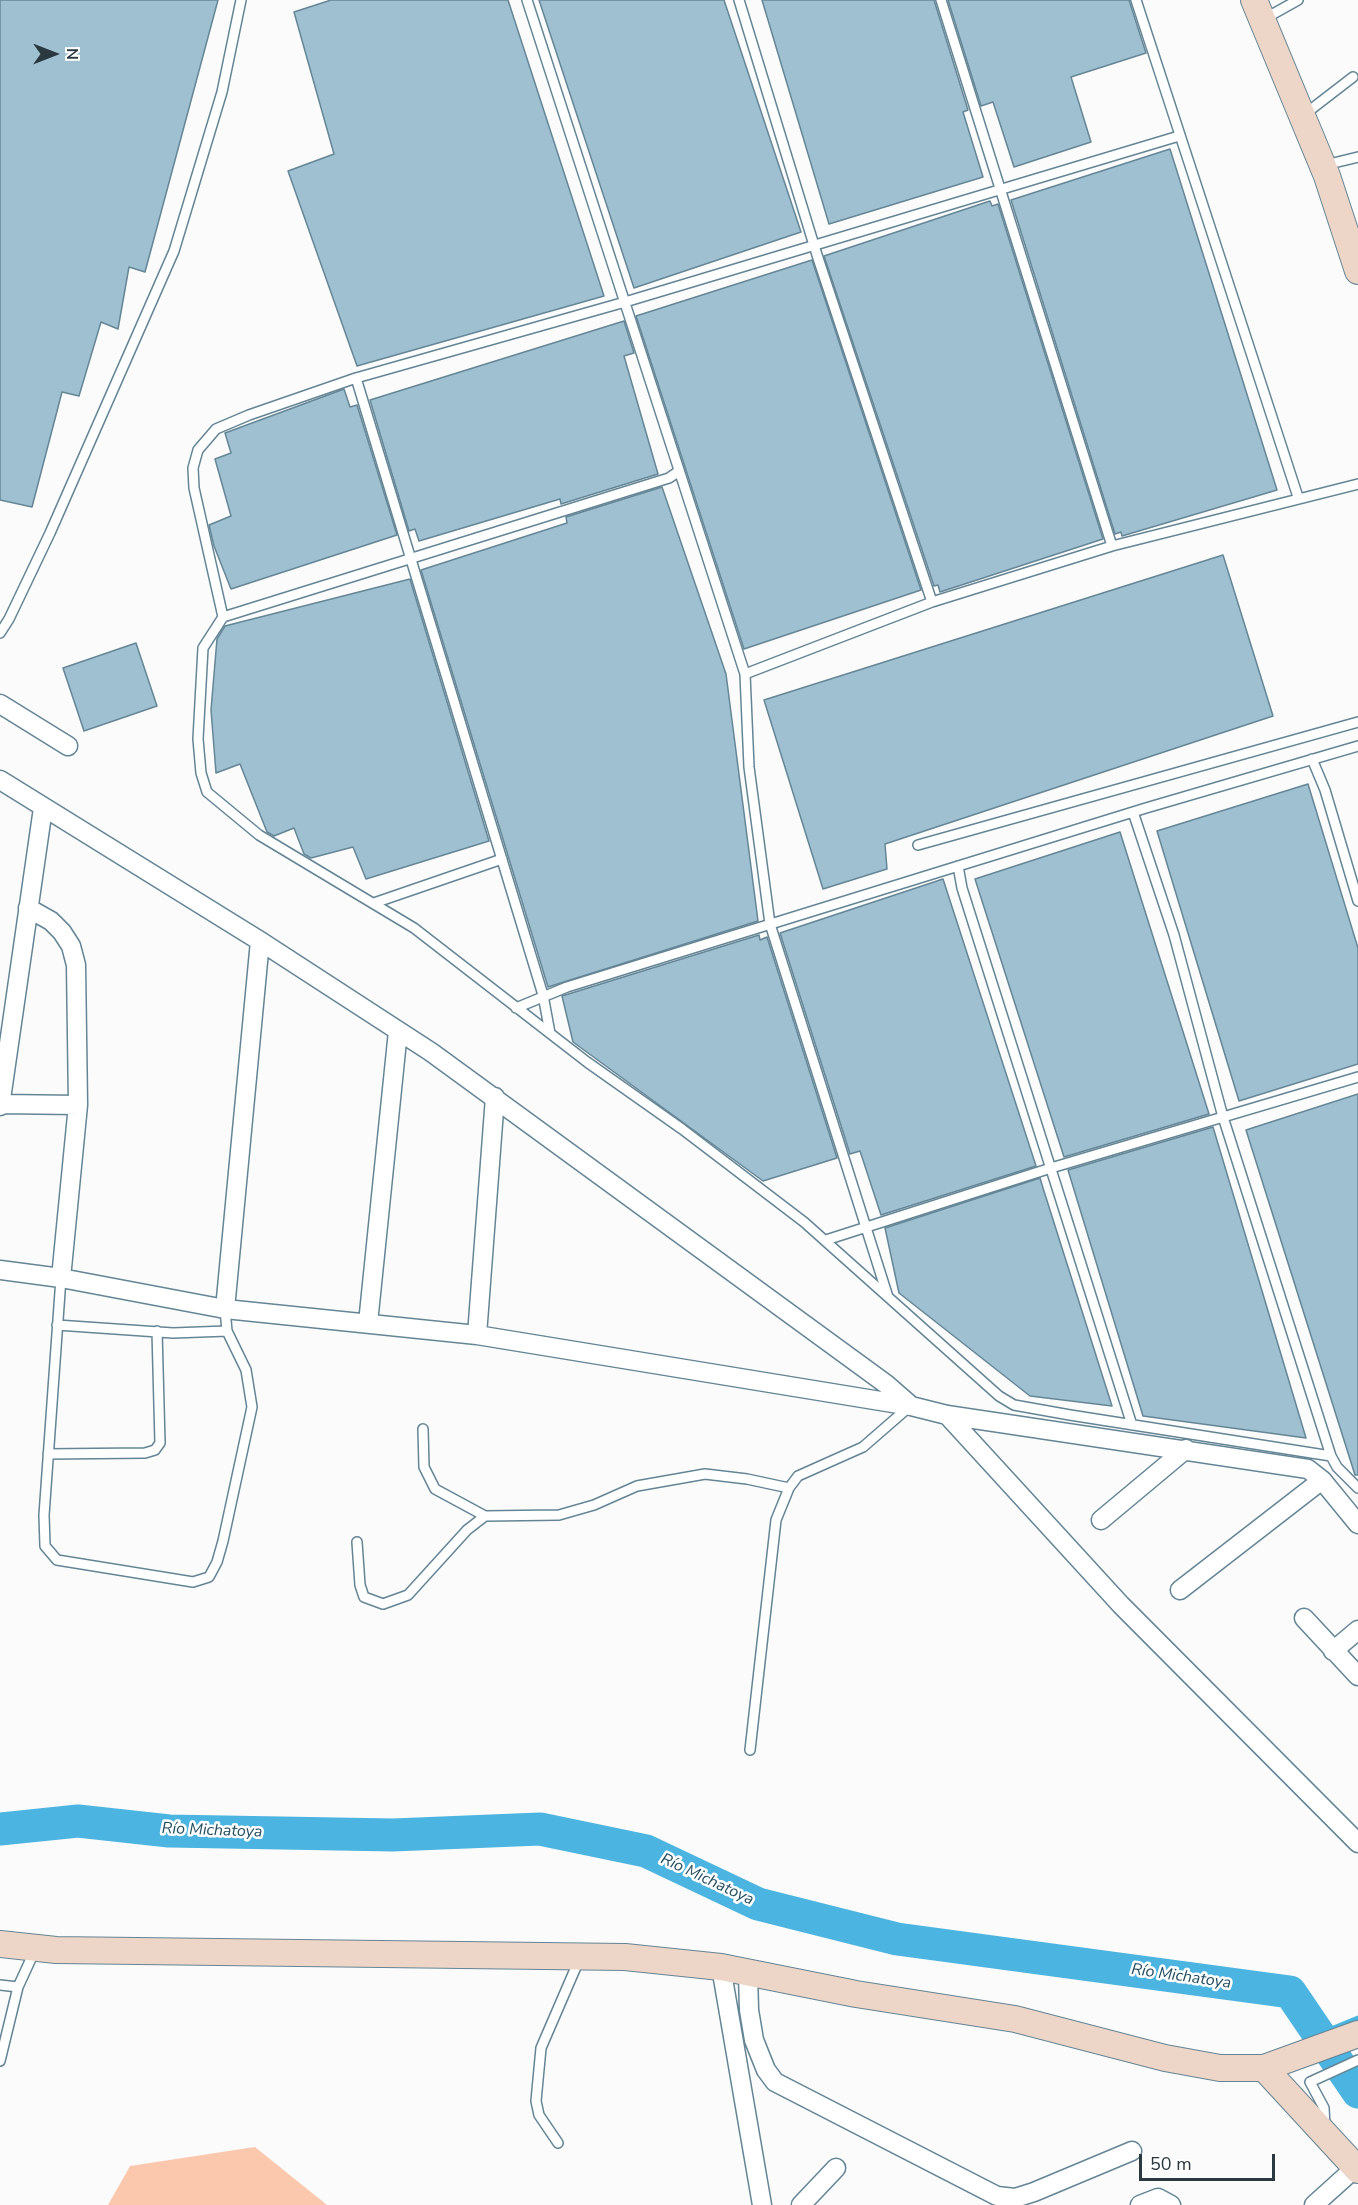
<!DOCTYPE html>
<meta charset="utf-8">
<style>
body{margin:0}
#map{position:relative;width:1358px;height:2205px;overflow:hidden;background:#fbfbfb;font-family:"Nunito Sans",sans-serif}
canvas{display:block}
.north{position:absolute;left:24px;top:24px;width:60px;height:60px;-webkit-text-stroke:4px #fff;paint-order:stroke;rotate:90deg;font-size:16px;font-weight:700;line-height:24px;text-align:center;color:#2a383f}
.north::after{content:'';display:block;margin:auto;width:21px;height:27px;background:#2a383f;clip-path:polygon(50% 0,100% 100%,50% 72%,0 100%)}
.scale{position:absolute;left:1139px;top:2154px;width:136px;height:27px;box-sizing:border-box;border:3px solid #2a383f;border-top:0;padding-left:8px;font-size:18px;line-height:21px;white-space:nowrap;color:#2a383f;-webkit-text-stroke:4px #fff;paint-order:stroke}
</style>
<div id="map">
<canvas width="1358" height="2205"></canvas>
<div class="north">N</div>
<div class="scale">50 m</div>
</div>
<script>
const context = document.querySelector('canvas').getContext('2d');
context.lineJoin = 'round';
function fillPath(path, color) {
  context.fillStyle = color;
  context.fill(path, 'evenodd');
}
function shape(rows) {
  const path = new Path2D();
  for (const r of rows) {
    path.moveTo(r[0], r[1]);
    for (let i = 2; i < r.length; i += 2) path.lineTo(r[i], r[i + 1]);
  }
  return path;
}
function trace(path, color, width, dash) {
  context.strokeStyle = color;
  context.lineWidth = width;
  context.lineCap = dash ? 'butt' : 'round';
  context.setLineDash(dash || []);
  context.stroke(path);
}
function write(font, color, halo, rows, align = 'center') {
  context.font = font + ' "Nunito Sans",sans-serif';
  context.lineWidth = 5;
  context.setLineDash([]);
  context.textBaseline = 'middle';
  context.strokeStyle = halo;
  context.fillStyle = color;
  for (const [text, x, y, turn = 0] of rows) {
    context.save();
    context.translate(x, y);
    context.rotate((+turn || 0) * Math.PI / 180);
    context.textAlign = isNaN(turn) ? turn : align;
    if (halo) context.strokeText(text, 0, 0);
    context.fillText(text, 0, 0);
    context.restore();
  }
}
const green = shape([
 [255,2147,327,2205,108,2205,130,2166]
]);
const stream = shape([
 [1319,2034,1358,2018]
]);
const river = shape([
 [0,1829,78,1821,169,1831,393,1835,540,1829,646,1851,758,1904,897,1939,1290,1992,1358,2092]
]);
const building = shape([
 [0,0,218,0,145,272,129,267,118,329,101,322,79,396,62,392,32,507,0,500,0,0],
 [331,0,508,0,604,296,357,366,288,171,334,154,294,12,331,0],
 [539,0,724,0,801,232,634,288,539,0],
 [762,0,934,0,968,110,963,112,983,177,829,224,762,0],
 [948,0,1129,0,1146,53,1071,77,1091,142,1014,167,993,102,981,106,948,0],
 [1170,149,1277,490,1122,536,1121,532,1115,534,1011,200,1170,149],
 [990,201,992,206,998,204,1103,539,940,592,938,585,934,586,824,256,990,201],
 [812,260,921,590,744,649,636,316,812,260],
 [624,321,634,353,624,356,658,474,561,504,560,499,419,541,415,529,409,531,370,400,624,321],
 [344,389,350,407,357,405,397,535,231,589,214,546,209,525,231,516,215,459,231,453,225,433,344,389],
 [662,487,726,674,758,921,548,987,421,570,567,523,566,517,662,487],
 [1223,555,1273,716,885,844,887,869,823,889,764,700,1223,555],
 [410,579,489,841,366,879,353,847,311,858,304,854,294,828,274,836,267,832,240,764,216,773,211,710,217,639,225,626,410,579],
 [136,643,157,706,84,731,63,668,136,643],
 [1308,784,1358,948,1358,1064,1239,1101,1157,831,1308,784],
 [1120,832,1209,1114,1064,1157,975,879,1120,832],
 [943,879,1036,1166,881,1215,860,1151,850,1154,780,933,943,879],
 [759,935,760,940,767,937,837,1158,763,1181,573,1042,562,996,759,935],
 [1358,1094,1358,1475,1355,1475,1246,1130,1358,1094],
 [1213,1127,1306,1438,1143,1416,1068,1170,1213,1127],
 [1040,1178,1043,1188,1112,1406,1030,1396,899,1293,885,1228,1040,1178]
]);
const lane = shape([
 [527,0,745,674,932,602,1112,546,1358,484],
 [739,0,817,255,932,602],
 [941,0,1112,546],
 [1136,0,1298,497],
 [1264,19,1298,0],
 [1305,114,1353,77],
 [1179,136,625,302,356,378,249,415,216,429,198,450,193,468,194,488,223,617,203,648,198,739,201,773,207,792,259,835,414,928,587,1062,682,1129,804,1222,999,1396,1014,1405,1070,1415,1331,1456],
 [1325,165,1358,157],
 [356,378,543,995,550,1033],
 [223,617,669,478,679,471],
 [0,633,9,619,50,533,174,251,222,92,241,0],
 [745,674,749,767,770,924,888,1297],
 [1312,759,1325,790,1358,901],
 [1133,812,1174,935,1223,1117,1331,1456,1337,1467,1358,1488],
 [918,845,1358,722],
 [958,866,962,888,1132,1425],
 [374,903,502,859],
 [516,1008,567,987,1146,808,1358,746],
 [826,1240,1051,1168,1358,1077],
 [61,1278,44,1515,45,1546,57,1560,193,1582,209,1577,217,1562,223,1541,252,1407,246,1370,227,1331,225,1309],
 [57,1325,173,1333,227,1331],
 [423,1429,424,1467,435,1489,485,1516],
 [48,1454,145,1453,155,1450,160,1443,157,1331],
 [357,1542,360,1585,364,1597,383,1604,408,1595,467,1530,485,1516,559,1515,594,1505,637,1486,705,1474,747,1479,789,1488],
 [750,1750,776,1520,789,1488,798,1476,863,1447,909,1407],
 [0,1985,18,1987,35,1950],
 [0,2061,18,1987],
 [1325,2126,1324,2108,1310,2082,1358,2060],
 [558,2143,539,2115,536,2101,541,2048,579,1960]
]);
const street = shape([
 [0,704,68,746],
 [0,780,260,941,431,1052,886,1384,910,1405],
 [28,908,51,921,62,932,71,946,76,965,78,1105,61,1278],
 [0,1104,78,1105],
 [0,1106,43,808],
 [0,1270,61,1278,225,1309,477,1335,911,1406,947,1415,1308,1469,1322,1480,1358,1524],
 [225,1309,260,941],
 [368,1323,398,1031],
 [477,1335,495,1097],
 [947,1415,1121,1605,1358,1843],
 [1101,1520,1186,1449],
 [1180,1590,1322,1480],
 [1304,1618,1358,1676],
 [1333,1651,1358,1630],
 [721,1967,762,2205],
 [748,1973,749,2010,754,2040,766,2070,775,2082,997,2196,1015,2198,1034,2192,1132,2151],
 [801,2205,836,2168],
 [1140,2205,1158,2198,1171,2205],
 [1314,2205,1355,2168]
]);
const secondary = shape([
 [1254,0,1327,176,1358,271],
 [0,1944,56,1950,625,1957,721,1967,856,1994,1015,2019,1165,2058,1220,2068,1264,2068,1358,2034],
 [1264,2068,1358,2170]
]);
const waterNames = [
 ["Río Michatoya",212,1831,2],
 ["Río Michatoya",707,1880,25],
 ["Río Michatoya",1181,1977,8]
];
fillPath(green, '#fbc8ae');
trace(stream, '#4cb4e0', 5);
trace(river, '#4cb4e0', 33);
fillPath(building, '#9ec0d1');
trace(building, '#658696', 1.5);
trace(lane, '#648595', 12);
trace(street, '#648595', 21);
trace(secondary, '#648595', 28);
trace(lane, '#fff', 9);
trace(street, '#fff', 18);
trace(secondary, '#edd5c8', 26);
write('italic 16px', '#224d60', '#fff', waterNames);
</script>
